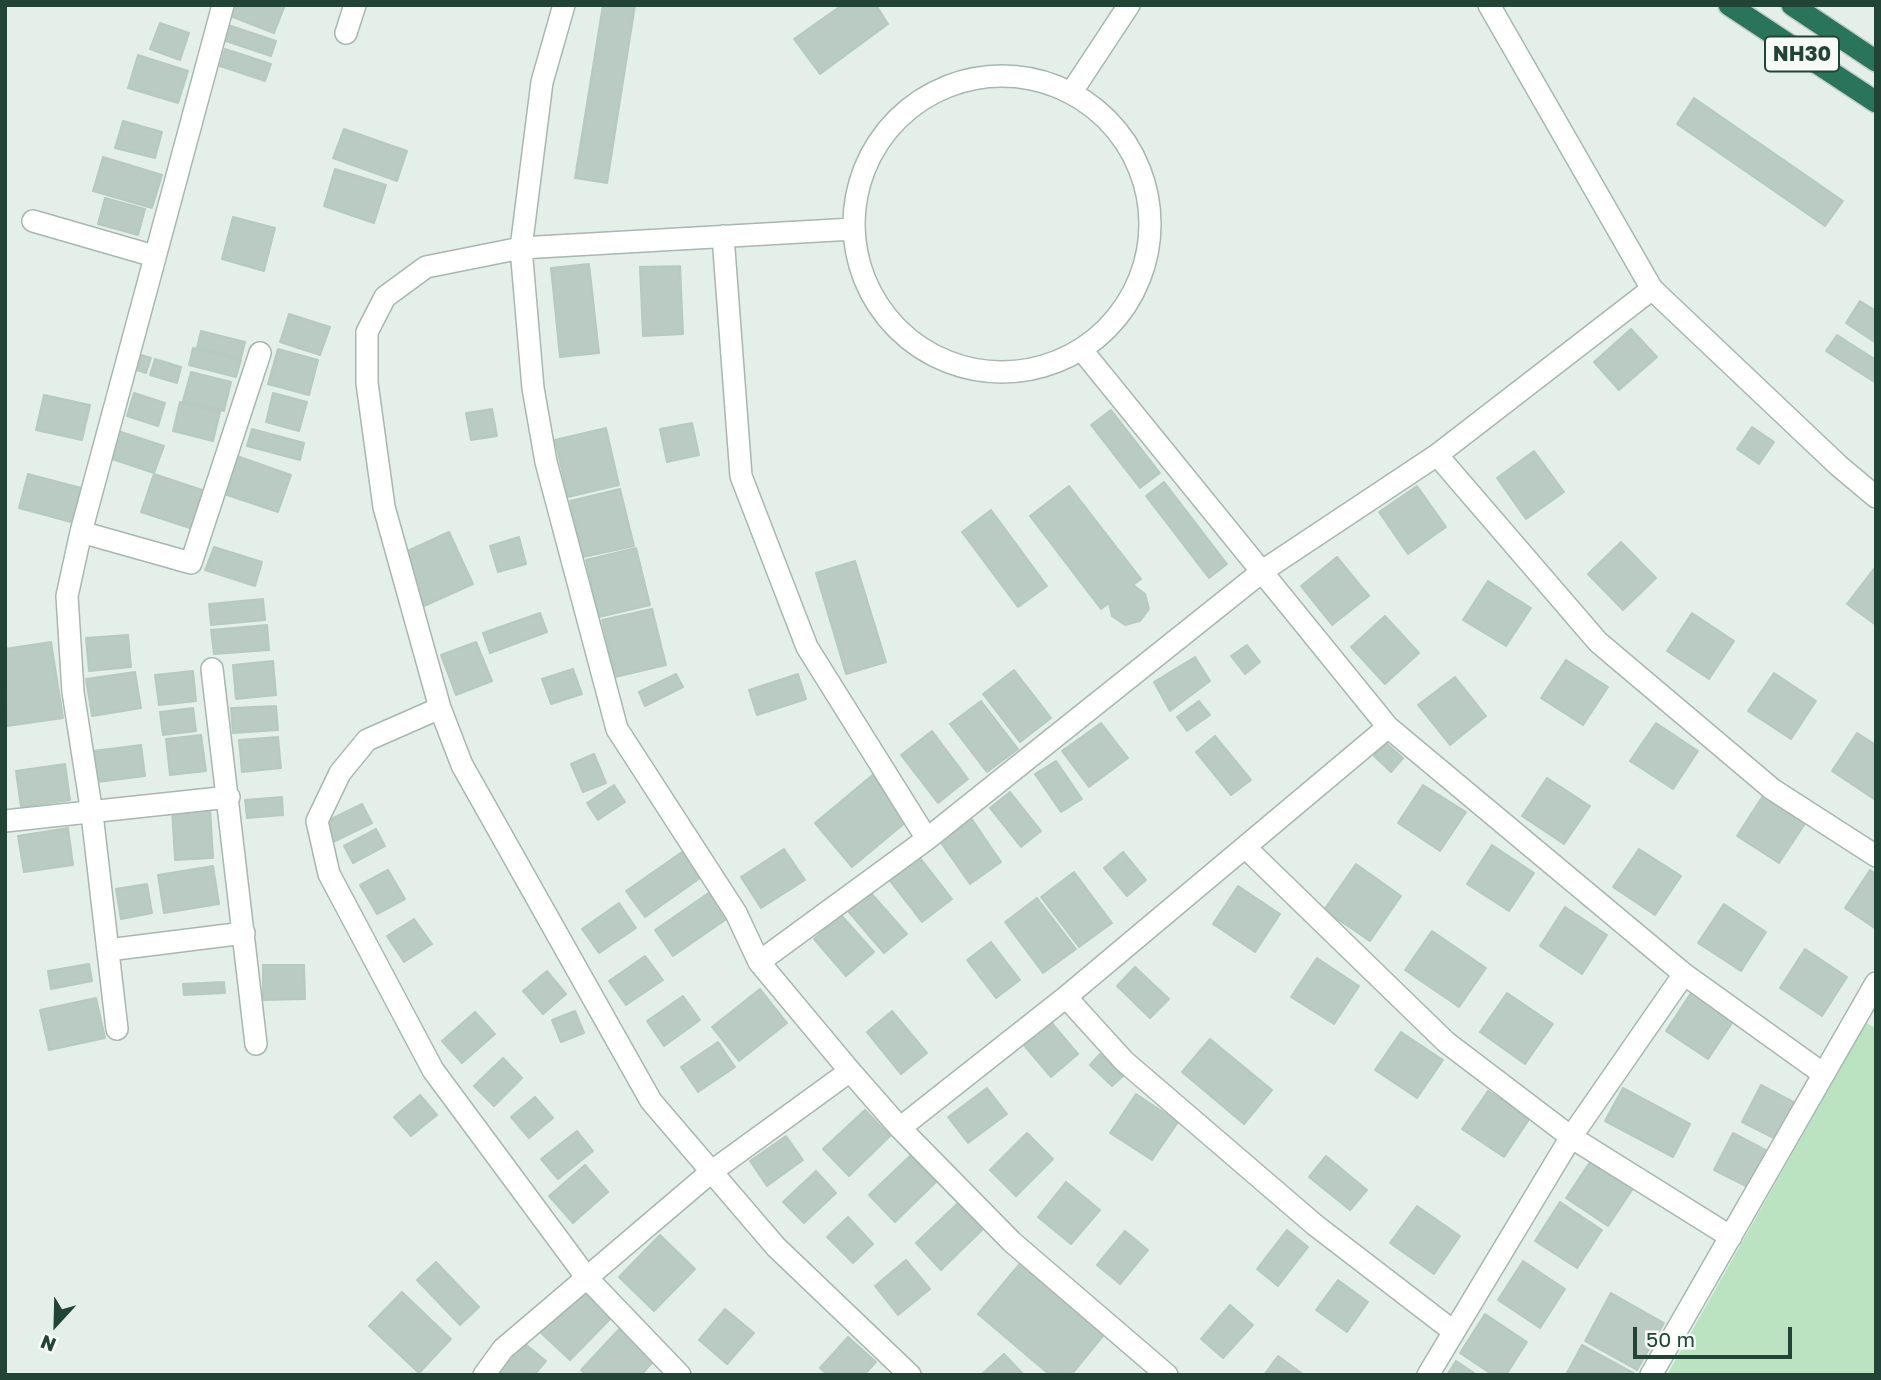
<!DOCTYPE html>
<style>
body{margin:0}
#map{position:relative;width:1881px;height:1380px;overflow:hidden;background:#e4efe9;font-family:"Golos Text",sans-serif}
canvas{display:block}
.frame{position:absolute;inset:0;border:7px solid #214436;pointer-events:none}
.north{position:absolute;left:21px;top:1289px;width:70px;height:70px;-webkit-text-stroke:5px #f6fbf8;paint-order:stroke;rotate:202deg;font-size:19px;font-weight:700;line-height:28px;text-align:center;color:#214436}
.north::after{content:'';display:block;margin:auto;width:24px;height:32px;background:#214436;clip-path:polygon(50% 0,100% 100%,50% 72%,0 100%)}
.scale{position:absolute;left:1633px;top:1327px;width:159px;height:32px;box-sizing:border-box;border:4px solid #214436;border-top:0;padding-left:9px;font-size:21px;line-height:24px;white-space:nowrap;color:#214436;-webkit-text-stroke:5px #f6fbf8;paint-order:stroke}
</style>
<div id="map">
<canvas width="1881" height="1380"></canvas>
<div class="frame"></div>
<div class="north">N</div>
<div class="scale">50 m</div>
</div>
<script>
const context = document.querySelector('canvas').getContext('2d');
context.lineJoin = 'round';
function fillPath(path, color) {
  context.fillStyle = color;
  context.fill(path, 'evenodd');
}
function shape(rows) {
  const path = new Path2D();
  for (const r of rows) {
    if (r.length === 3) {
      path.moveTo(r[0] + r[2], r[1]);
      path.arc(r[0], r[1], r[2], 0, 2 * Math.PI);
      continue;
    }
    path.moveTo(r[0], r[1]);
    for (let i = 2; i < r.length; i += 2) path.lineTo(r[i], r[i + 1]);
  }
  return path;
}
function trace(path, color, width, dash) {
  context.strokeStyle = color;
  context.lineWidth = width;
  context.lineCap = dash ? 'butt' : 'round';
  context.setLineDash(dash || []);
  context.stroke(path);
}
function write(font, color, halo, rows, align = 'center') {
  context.font = font + ' "Golos Text",sans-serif';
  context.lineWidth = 5;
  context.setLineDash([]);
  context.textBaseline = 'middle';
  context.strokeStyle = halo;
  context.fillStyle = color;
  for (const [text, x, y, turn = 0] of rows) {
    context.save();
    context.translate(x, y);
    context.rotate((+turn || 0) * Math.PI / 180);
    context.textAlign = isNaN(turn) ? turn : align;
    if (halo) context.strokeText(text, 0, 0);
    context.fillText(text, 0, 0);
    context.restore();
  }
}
const green = shape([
 [1866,1023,1876,1028,1876,1375,1667,1375]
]);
const building = shape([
 [229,5,285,5,274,33,225,14,229,5],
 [603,5,635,5,607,183,575,178,603,5],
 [842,5,876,5,888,24,820,74,794,39,842,5],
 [160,23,189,33,180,60,150,49,160,23],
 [228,25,276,41,271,56,223,40,228,25],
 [225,49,271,64,265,81,220,66,225,49],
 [138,55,188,71,178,103,128,88,138,55],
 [1694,98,1843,201,1825,226,1677,124,1694,98],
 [123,121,162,132,155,158,115,148,123,121],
 [344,129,407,151,397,181,333,158,344,129],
 [103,157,162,175,152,208,93,191,103,157],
 [335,169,386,185,374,223,324,206,335,169],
 [105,198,145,209,138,235,98,224,105,198],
 [233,217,275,228,264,271,222,259,233,217],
 [589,264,599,353,560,357,551,268,589,264],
 [680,266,683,334,643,336,640,267,680,266],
 [1860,301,1876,311,1876,343,1846,323,1860,301],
 [289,314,330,327,320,355,280,342,289,314],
 [1631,329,1657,357,1619,390,1594,362,1631,329],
 [201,331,245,342,241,358,197,348,201,331],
 [1837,335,1876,360,1876,383,1826,351,1837,335],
 [193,348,241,360,236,377,189,365,193,348],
 [278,349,318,360,309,395,268,384,278,349],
 [131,352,151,358,146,373,127,367,131,352],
 [155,359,181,367,177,383,150,375,155,359],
 [191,372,231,382,224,411,183,401,191,372],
 [134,393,165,403,158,426,127,416,134,393],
 [273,393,307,402,299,431,266,422,273,393],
 [44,395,90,405,82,440,36,430,44,395],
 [180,402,220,412,213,441,173,431,180,402],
 [492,409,497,436,471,440,466,413,492,409],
 [1111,410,1160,473,1140,488,1091,425,1111,410],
 [692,423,699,455,667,462,660,429,692,423],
 [1752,427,1774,442,1759,464,1737,449,1752,427],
 [606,428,619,485,568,497,555,440,606,428],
 [252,429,304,443,300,460,247,446,252,429],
 [118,431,164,446,154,473,109,458,118,431],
 [1534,451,1564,492,1526,519,1497,478,1534,451],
 [237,456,291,475,278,512,224,494,237,456],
 [28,474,81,488,71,522,19,508,28,474],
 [154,474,208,492,196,530,141,512,154,474],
 [1164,482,1227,564,1209,578,1146,496,1164,482],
 [1069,486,1141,579,1133,585,1145,594,1149,609,1140,621,1125,625,1112,616,1109,603,1101,609,1030,516,1069,486],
 [1417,486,1446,527,1408,554,1379,512,1417,486],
 [620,489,634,546,583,557,570,501,620,489],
 [991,510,1047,586,1018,607,962,532,991,510],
 [449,532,473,584,424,606,401,554,449,532],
 [519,537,526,564,498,572,490,546,519,537],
 [1621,542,1656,578,1623,610,1588,574,1621,542],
 [214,547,262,562,255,586,205,570,214,547],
 [636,548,650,605,599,617,586,560,636,548],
 [1337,557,1369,596,1332,625,1301,586,1337,557],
 [855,561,886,662,846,674,816,573,855,561],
 [1876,566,1876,625,1847,604,1876,566],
 [1488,581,1531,608,1506,646,1463,620,1488,581],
 [263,599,265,620,211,625,209,604,263,599],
 [652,609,666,665,615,677,602,620,652,609],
 [540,613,547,632,490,653,483,633,540,613],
 [1692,613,1734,641,1709,679,1667,651,1692,613],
 [1385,616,1419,653,1385,684,1351,647,1385,616],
 [267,625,269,650,214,654,211,630,267,625],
 [128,635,131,667,89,671,86,638,128,635],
 [51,642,63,718,7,726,5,649,51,642],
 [476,642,492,681,456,695,441,655,476,642],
 [1247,645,1260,662,1245,674,1231,656,1247,645],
 [1195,657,1210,681,1170,711,1154,682,1195,657],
 [1566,660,1608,687,1583,725,1541,698,1566,660],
 [273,661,276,695,236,699,233,665,273,661],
 [573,669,582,694,551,704,542,679,573,669],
 [1014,670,1051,718,1020,742,983,694,1014,670],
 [193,671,196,701,159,705,155,675,193,671],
 [135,672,141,708,92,716,86,679,135,672],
 [1774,673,1816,701,1791,739,1748,711,1774,673],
 [676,674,683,687,645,706,639,692,676,674],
 [798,674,806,699,757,715,749,690,798,674],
 [1455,677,1486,716,1450,745,1418,705,1455,677],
 [981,701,1018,749,987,772,950,724,981,701],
 [1199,701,1210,715,1187,731,1177,717,1199,701],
 [276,706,278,730,233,733,231,708,276,706],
 [193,708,196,731,163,735,160,712,193,708],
 [1101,723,1128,758,1089,787,1062,751,1101,723],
 [1656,723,1698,751,1673,789,1630,761,1656,723],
 [932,731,968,779,938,803,901,755,932,731],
 [1857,733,1876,745,1874,799,1832,771,1857,733],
 [201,735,206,771,170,775,166,739,201,735],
 [1215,736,1251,780,1231,795,1196,752,1215,736],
 [278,737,281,768,242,772,239,740,278,737],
 [1386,743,1403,758,1391,772,1374,756,1386,743],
 [141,745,145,776,97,782,93,751,141,745],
 [594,754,606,783,583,792,571,764,594,754],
 [1056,761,1082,799,1061,812,1035,774,1056,761],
 [65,764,70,800,21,807,16,771,65,764],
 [875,773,912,817,852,867,815,823,875,773],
 [1547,778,1590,806,1564,844,1522,816,1547,778],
 [614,785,625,802,598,820,587,803,614,785],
 [1423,785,1466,812,1440,851,1398,823,1423,785],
 [1768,788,1810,816,1779,863,1737,836,1768,788],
 [1010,792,1041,831,1021,847,990,808,1010,792],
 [282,797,283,815,247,818,245,800,282,797],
 [362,804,372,823,329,844,319,825,362,804],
 [210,808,213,858,175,860,172,810,210,808],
 [969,815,1001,862,970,884,937,837,969,815],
 [68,828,73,865,24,872,18,836,68,828],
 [376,829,385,846,353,863,344,846,376,829],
 [1492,845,1534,873,1509,911,1467,884,1492,845],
 [784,849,805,880,761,908,741,877,784,849],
 [1639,849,1681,876,1655,915,1613,887,1639,849],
 [682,852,700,878,645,917,626,891,682,852],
 [1123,852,1146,880,1127,896,1104,868,1123,852],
 [917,854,952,899,922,922,887,877,917,854],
 [1356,864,1401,896,1370,941,1324,910,1356,864],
 [213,866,219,904,164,913,158,875,213,866],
 [388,870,405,899,377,914,360,885,388,870],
 [1870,870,1876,874,1876,929,1845,908,1870,870],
 [1074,872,1112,923,1079,947,1041,897,1074,872],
 [147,884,152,913,121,919,116,889,147,884],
 [1238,886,1280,914,1255,952,1213,924,1238,886],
 [710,892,728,918,673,956,655,930,710,892],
 [870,892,907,934,884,953,848,911,870,892],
 [1037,898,1076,949,1043,973,1005,922,1037,898],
 [619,903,636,928,599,953,582,929,619,903],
 [1724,904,1766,932,1741,971,1698,943,1724,904],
 [1565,907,1607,935,1582,974,1540,946,1565,907],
 [841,915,874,952,846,976,814,939,841,915],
 [414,919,432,944,404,962,387,936,414,919],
 [1432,931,1486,968,1459,1007,1405,970,1432,931],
 [991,942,1020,980,996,998,967,960,991,942],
 [1805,949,1847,977,1822,1016,1780,988,1805,949],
 [645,956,663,980,626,1005,609,981,645,956],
 [1317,958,1359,986,1334,1024,1291,997,1317,958],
 [89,964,92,981,51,989,48,971,89,964],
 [263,965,304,965,305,999,263,1000,263,965],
 [1135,967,1169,999,1150,1018,1117,986,1135,967],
 [547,971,566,994,543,1014,523,991,547,971],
 [224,982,225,993,184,995,183,984,224,982],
 [760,989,787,1023,739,1061,712,1027,760,989],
 [1507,993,1553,1024,1525,1064,1480,1032,1507,993],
 [1691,993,1734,1020,1708,1059,1666,1031,1691,993],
 [683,996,700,1020,664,1046,647,1021,683,996],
 [96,998,105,1038,49,1050,40,1010,96,998],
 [575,1011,584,1033,561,1042,552,1020,575,1011],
 [892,1011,927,1053,901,1074,867,1032,892,1011],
 [475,1012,495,1034,462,1063,442,1041,475,1012],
 [1050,1021,1078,1054,1051,1077,1023,1044,1050,1021],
 [1401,1032,1443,1060,1417,1098,1375,1070,1401,1032],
 [1210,1039,1272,1090,1244,1124,1182,1072,1210,1039],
 [718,1042,735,1067,698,1092,681,1067,718,1042],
 [1100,1054,1123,1076,1112,1086,1090,1065,1100,1054],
 [503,1058,522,1078,494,1106,474,1086,503,1058],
 [1761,1085,1799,1105,1780,1141,1742,1122,1761,1085],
 [987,1088,1007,1114,968,1143,948,1117,987,1088],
 [1623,1088,1690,1124,1673,1157,1605,1121,1623,1088],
 [1488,1091,1530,1118,1504,1157,1462,1129,1488,1091],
 [1136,1094,1178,1122,1152,1160,1110,1133,1136,1094],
 [420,1095,437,1115,411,1136,394,1117,420,1095],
 [535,1097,553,1118,529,1138,511,1117,535,1097],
 [865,1110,890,1136,849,1176,823,1149,865,1110],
 [577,1131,593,1151,558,1179,541,1159,577,1131],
 [1027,1133,1053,1159,1016,1196,990,1170,1027,1133],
 [1733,1133,1771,1153,1752,1189,1714,1170,1733,1133],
 [786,1136,803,1160,767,1186,750,1161,786,1136],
 [910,1156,936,1182,895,1222,869,1195,910,1156],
 [1326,1156,1367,1190,1350,1210,1309,1177,1326,1156],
 [1592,1159,1634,1187,1608,1226,1566,1198,1592,1159],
 [585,1165,608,1192,573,1223,549,1196,585,1165],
 [816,1171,836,1193,804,1223,783,1202,816,1171],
 [1066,1182,1100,1210,1071,1244,1038,1217,1066,1182],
 [1560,1202,1602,1230,1577,1268,1535,1241,1560,1202],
 [957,1204,982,1230,941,1270,916,1243,957,1204],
 [1417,1206,1460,1236,1434,1274,1390,1243,1417,1206],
 [848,1217,873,1244,853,1263,827,1237,848,1217],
 [1287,1230,1308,1247,1278,1286,1257,1269,1287,1230],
 [1125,1231,1148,1250,1120,1284,1097,1265,1125,1231],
 [660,1235,695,1269,654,1311,619,1277,660,1235],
 [906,1260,930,1289,898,1315,875,1286,906,1260],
 [1022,1261,1107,1331,1071,1375,1050,1375,978,1314,1022,1261],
 [1523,1261,1565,1289,1540,1328,1498,1300,1523,1261],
 [436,1262,479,1307,460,1325,417,1280,436,1262],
 [1338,1280,1368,1302,1347,1332,1316,1310,1338,1280],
 [583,1284,615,1314,570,1360,538,1330,583,1284],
 [402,1292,451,1339,419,1373,369,1326,402,1292],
 [1611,1293,1664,1323,1637,1370,1585,1341,1611,1293],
 [1230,1305,1253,1325,1223,1358,1201,1339,1230,1305],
 [725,1309,754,1333,727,1364,699,1340,725,1309],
 [1485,1314,1527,1342,1506,1375,1493,1375,1460,1353,1485,1314],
 [622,1326,657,1357,641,1375,586,1375,581,1370,622,1326],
 [848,1337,876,1362,864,1375,828,1375,820,1368,848,1337],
 [518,1338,546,1361,534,1375,488,1375,518,1338],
 [1582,1345,1635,1374,1634,1375,1566,1375,1582,1345],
 [1004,1354,1024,1375,981,1375,1004,1354],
 [1278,1356,1304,1375,1264,1375,1278,1356],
 [1456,1361,1477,1375,1447,1375,1456,1361]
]);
const minor = shape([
 [223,5,81,532,191,563,260,353],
 [564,5,542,82,521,248,533,388,546,462,617,729,736,913,759,962,850,1071,900,1128,1012,1242,1167,1375],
 [1489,5,1652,289,1839,466,1876,497],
 [346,33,355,5],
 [1002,224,148],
 [1071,93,1129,5],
 [33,221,154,256],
 [853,229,521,248,426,267,385,297,367,332,367,383,384,507,440,708,462,765,651,1101,776,1247,910,1375],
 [723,236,741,476,807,647,927,839],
 [1081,349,1388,727,1684,974,1822,1073],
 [1437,455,1598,642,1772,789,1876,856],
 [81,532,67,596,73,692,92,814,117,1029],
 [212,669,256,1044],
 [440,708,367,740,340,773,317,821,329,874,433,1070,587,1278,680,1375],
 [5,821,229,797],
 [1245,847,1446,1042,1571,1137,1731,1237],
 [108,950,244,933],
 [759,962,927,839,1264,570,1437,455,1652,289],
 [1066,997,1124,1061,1315,1225,1453,1331],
 [900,1128,1066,997,1388,727],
 [484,1375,503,1349,711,1172,850,1071],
 [1428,1375,1571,1137,1684,974],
 [1651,1375,1876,983]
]);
const highway = shape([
 [1729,5,1876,102],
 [1792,5,1876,61]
]);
const shields = [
 [1802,54,74]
];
const shieldNames = [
 ["NH30",1802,54]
];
fillPath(green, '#bbe3c1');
fillPath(building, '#b9cbc2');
trace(building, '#b6cabf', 2);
trace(minor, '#a6b8b0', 24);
trace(highway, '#c1cbc7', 24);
trace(minor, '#fff', 21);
trace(highway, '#29745b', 21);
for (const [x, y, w] of shields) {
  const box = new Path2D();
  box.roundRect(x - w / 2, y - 17.5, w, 35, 5);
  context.fillStyle = '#f6fbf8';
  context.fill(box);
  trace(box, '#214436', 2);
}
write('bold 21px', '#214436', null, shieldNames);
</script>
